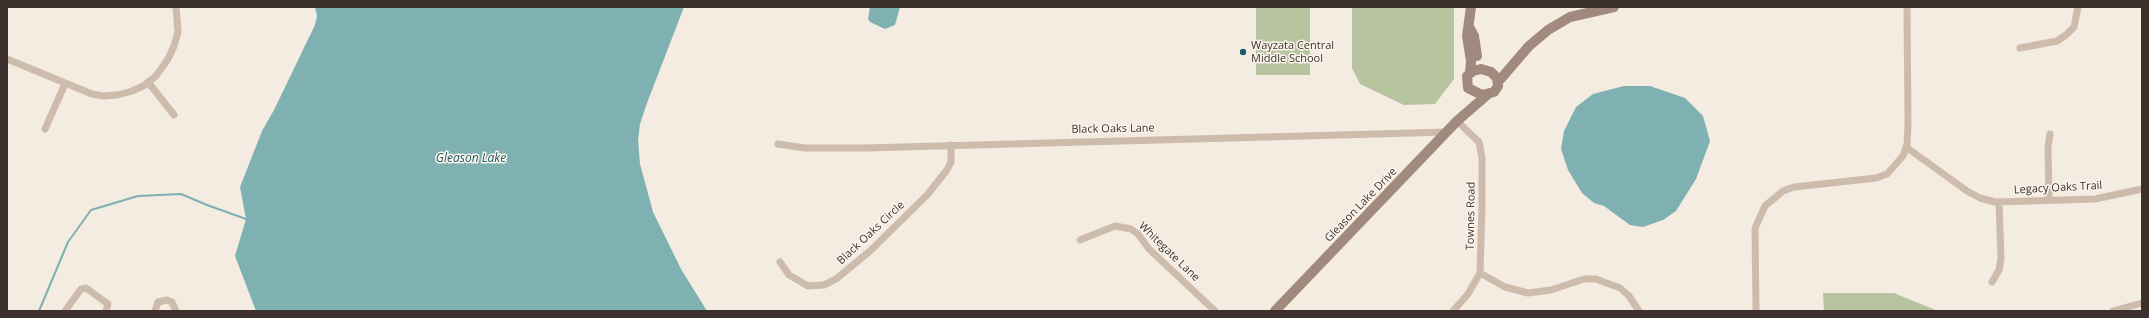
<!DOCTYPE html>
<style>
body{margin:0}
#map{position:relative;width:2149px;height:318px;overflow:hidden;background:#f4ebe1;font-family:"Open Sans",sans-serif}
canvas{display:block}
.frame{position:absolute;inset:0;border:8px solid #3b302b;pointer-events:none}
</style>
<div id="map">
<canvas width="2149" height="318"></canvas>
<div class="frame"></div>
</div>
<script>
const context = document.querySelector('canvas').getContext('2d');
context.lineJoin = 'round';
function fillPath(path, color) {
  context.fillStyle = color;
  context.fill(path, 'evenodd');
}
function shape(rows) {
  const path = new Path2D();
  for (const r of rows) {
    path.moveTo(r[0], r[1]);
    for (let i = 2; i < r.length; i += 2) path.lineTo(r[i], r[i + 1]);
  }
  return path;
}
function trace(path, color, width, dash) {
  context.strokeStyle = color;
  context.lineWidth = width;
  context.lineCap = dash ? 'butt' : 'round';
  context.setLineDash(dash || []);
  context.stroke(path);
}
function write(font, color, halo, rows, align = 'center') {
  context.font = font + ' "Open Sans",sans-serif';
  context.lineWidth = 3;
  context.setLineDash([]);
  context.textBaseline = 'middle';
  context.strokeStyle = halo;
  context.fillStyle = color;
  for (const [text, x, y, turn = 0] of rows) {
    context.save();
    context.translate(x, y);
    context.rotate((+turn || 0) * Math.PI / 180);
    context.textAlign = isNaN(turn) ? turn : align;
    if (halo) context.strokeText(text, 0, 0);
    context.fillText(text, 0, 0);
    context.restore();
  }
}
const green = shape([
 [1256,7,1310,7,1310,75,1256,75],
 [1352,7,1454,7,1454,79,1435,104,1404,105,1360,84,1352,68],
 [1823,293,1894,293,1938,311,1824,311]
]);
const water = shape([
 [315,7,684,7,647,103,640,124,638,140,640,164,653,212,681,269,707,311,256,311,235,256,246,219,240,187,262,131,274,110,315,25,317,16],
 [870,7,900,7,895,25,885,29,870,22,868,19],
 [1624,86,1650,86,1685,98,1703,116,1710,141,1696,179,1676,211,1663,220,1643,227,1630,225,1604,206,1594,203,1582,193,1568,170,1561,149,1564,131,1576,107,1593,94]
]);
const stream = shape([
 [39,311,68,242,91,210,138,196,181,194,207,205,246,219]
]);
const minor = shape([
 [2020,48,2057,41,2066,35,2074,27,2078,7],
 [7,59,92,94,103,96,118,95,132,91,145,85,156,76,168,59,174,46,178,32,176,7],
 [148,82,174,115],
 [45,129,65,84],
 [778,144,805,148,866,148,1448,132],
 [1906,147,1967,191,1980,198,1995,202,2095,199,2142,189],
 [2049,200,2048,147,2050,134],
 [1080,240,1115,226,1131,229,1138,234,1149,249,1215,311],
 [780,262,789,275,808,286,824,285,836,279,870,251,927,195,947,170,951,162,951,145],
 [1480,273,1505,287,1528,293,1551,290,1584,279,1596,279,1620,288,1629,296,1639,311],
 [1992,282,1999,270,2001,259,1999,202],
 [65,311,81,289,86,288,108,304,106,311],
 [155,311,158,302,167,300,172,302,176,311],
 [1453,311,1468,294,1480,273,1482,205,1482,158,1479,142,1457,121],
 [1756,311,1755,228,1765,206,1783,191,1794,187,1876,178,1887,174,1903,156,1907,145,1908,124,1907,7],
 [2113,311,2142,303]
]);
const secondary = shape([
 [1469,27,1474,36,1477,56],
 [1481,69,1491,72,1497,78,1498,86,1494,92,1482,95,1468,88,1467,76,1473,71,1481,69],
 [1470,73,1471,61,1467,36,1471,7],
 [1498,82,1529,46,1548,30,1570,17,1614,7],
 [1275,311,1457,121,1487,95]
]);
const markers = [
 [1243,52,4,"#1f5a5e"]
];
const poiNames = [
 ["Wayzata Central",1251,46],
 ["Middle School",1251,59]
];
const streetNames = [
 ["Black Oaks Lane",1113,129,-1],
 ["Legacy Oaks Trail",2058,188,-3],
 ["Gleason Lake Drive",1361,205,-46],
 ["Townes Road",1471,216,-89],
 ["Black Oaks Circle",871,233,-43],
 ["Whitegate Lane",1169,252,44]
];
const waterNames = [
 ["Gleason Lake",471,159]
];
fillPath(green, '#b8c4a0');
fillPath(water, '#7fb0b2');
trace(stream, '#7fb0b2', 2);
trace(minor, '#cdbbac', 7);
trace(secondary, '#a18a7d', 10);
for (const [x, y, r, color] of markers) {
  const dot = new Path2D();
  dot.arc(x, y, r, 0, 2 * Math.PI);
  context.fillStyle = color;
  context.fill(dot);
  trace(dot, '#fbf5ee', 1.5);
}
write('11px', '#3b302b', '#fbf5ee', poiNames, 'left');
write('11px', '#3b302b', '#fbf5ee', streetNames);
write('italic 12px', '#1f5a5e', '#fbf5ee', waterNames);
</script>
